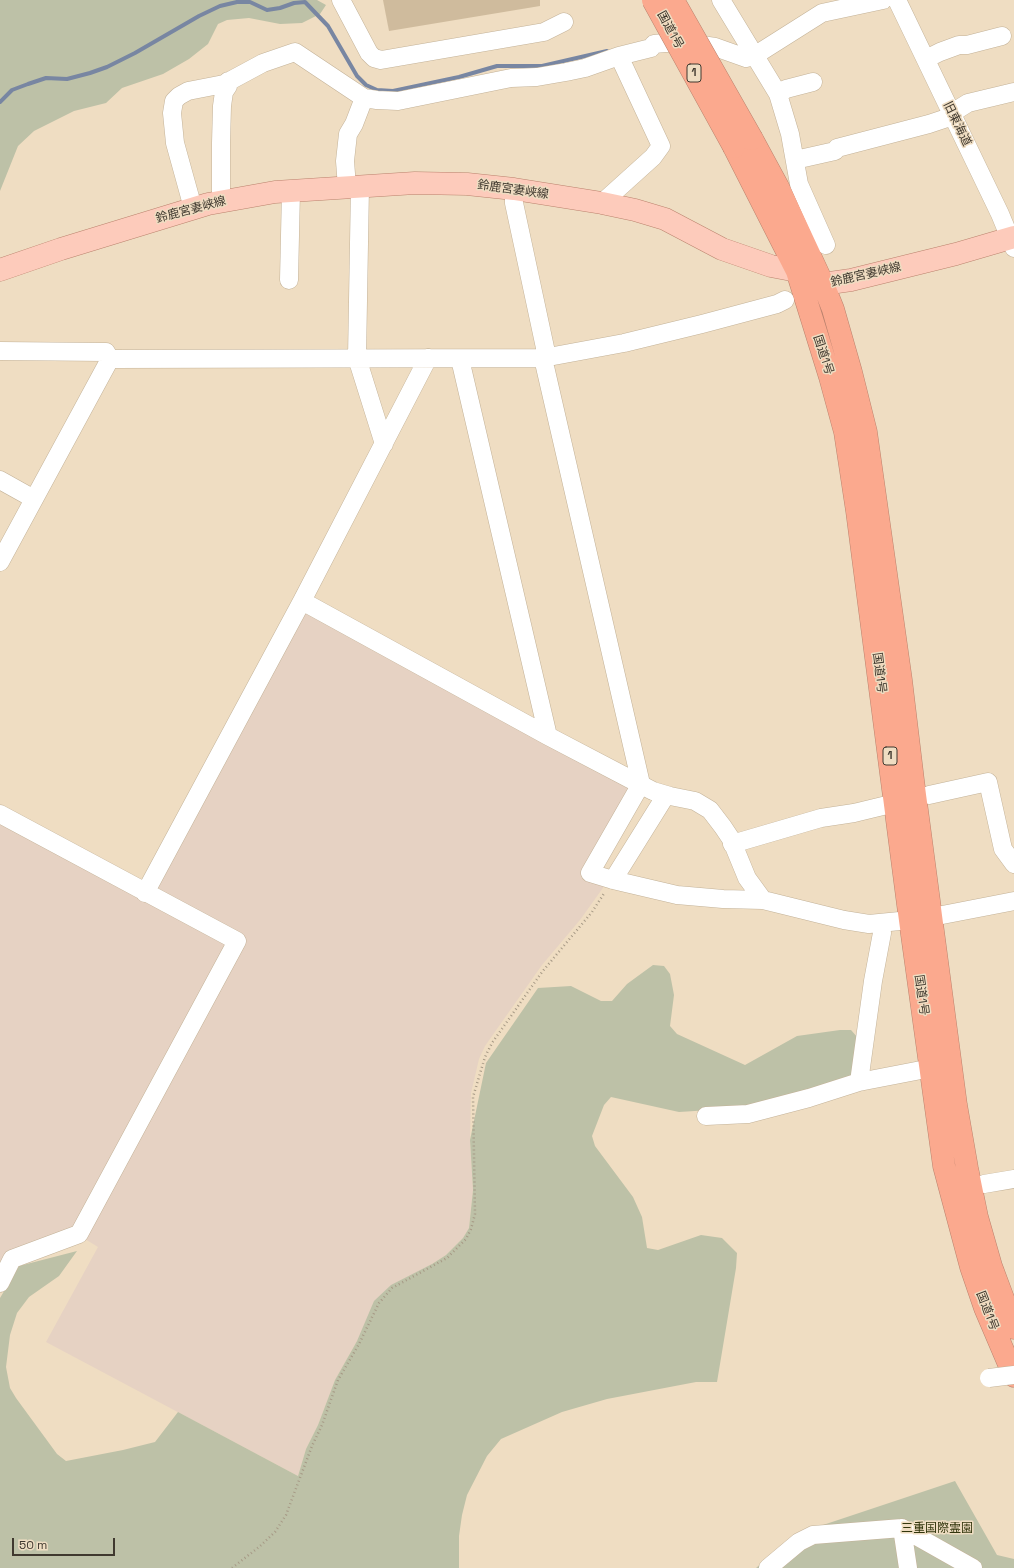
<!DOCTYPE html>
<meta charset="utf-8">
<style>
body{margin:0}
#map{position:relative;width:1014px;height:1568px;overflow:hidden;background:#efddc2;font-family:"Space Grotesk",sans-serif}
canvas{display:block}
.scale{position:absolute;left:12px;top:1538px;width:103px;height:18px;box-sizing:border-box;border:2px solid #40392f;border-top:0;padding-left:5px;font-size:12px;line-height:14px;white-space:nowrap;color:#40392f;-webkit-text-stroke:3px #efddc2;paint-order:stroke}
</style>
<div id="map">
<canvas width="1014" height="1568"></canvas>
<div class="scale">50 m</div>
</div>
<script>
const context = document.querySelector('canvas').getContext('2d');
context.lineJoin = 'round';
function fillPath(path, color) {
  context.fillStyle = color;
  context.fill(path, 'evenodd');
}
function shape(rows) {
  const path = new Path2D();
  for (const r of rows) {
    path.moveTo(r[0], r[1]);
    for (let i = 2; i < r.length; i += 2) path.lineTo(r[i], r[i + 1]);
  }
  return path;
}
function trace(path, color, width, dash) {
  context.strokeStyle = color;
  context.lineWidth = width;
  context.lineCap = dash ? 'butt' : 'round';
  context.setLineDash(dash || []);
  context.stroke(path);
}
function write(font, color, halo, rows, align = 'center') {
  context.font = font + ' "Space Grotesk","Noto Sans JP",sans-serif';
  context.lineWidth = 3;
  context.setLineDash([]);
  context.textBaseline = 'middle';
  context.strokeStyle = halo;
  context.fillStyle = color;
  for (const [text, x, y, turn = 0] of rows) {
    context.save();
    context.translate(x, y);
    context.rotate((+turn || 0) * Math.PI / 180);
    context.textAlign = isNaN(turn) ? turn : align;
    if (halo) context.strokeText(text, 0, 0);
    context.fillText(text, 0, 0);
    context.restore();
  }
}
const education = shape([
 [308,611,629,787,630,794,583,876,605,885,580,920,542,965,485,1046,479,1059,471,1093,470,1140,473,1190,469,1228,463,1238,446,1255,432,1264,357,1341,335,1380,318,1425,306,1449,298,1476,46,1342,98,1247,85,1239,244,940,158,892,156,886,303,613],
 [0,821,225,942,227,946,73,1229,0,1268]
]);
const green = shape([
 [0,0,317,0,326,5,320,14,302,23,280,24,249,18,227,20,218,24,208,44,189,59,163,74,122,88,106,103,74,111,34,131,18,146,0,191],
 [653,965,664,966,670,974,674,995,670,1026,677,1034,745,1065,797,1036,840,1030,851,1030,858,1038,853,1077,758,1107,679,1112,611,1097,604,1105,592,1136,595,1146,633,1197,642,1217,647,1248,658,1250,701,1235,722,1238,737,1253,736,1268,717,1382,696,1382,607,1399,562,1412,501,1439,487,1456,467,1495,462,1515,459,1536,459,1568,0,1568,0,1298,19,1266,77,1251,59,1276,29,1297,17,1313,10,1335,6,1367,10,1388,16,1398,57,1454,66,1461,123,1450,155,1442,178,1412,298,1476,306,1449,318,1425,335,1380,357,1341,374,1301,391,1285,432,1264,446,1255,463,1238,469,1228,473,1190,470,1140,486,1063,538,988,571,986,601,1001,612,1001,627,984],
 [955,1481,997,1555,1014,1559,1014,1568,756,1568,782,1545,799,1533]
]);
const stream = shape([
 [0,102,12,90,28,84,46,78,67,79,90,73,107,67,135,53,199,16,220,6,237,2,250,2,267,10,280,8,294,3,305,2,328,26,357,76,366,85,377,90,393,91,459,77,497,66,542,66,607,51]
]);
const building = shape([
 [383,0,540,0,540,6,389,31]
]);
const path = shape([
 [232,1568,259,1547,275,1532,286,1515,312,1446,322,1425,338,1380,359,1344,379,1303,392,1288,447,1258,466,1239,471,1229,475,1214,473,1097,485,1057,492,1043,542,972,592,912,605,892]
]);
const minor = shape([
 [341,0,369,53,374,58,381,60,544,32,564,22],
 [721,0,778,94,790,134,799,184,826,245],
 [897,0,1000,214,1014,248],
 [926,59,940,52,959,45,967,45,1002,36],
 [778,94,786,89,813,82],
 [952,113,968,103,1014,92],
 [795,160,835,151,837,148,929,124,953,116],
 [360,186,357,358,384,444],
 [347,187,345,161,348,134,354,124,364,98],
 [514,189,514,203,547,357],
 [221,201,221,143,222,106,224,92,228,86,228,81],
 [602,203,653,157,661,146,619,56],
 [193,208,175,143,172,113,174,101,179,96,188,91,224,84,263,63,295,52,364,98,377,100,398,101,511,78,537,77,566,72,585,68,619,56,651,48,654,44,665,43,688,43,715,47,746,58,754,56,822,13,883,0],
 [289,280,291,191],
 [0,351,106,352,110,359],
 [543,358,641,784,590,873,613,880,677,895,723,899,763,900,844,920,869,924,910,920],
 [110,359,543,358,624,343,702,324,777,304,785,300],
 [460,359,548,736],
 [0,480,34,499],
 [0,562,110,359],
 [302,601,548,736,653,791,670,796,695,801,710,810,723,827,731,839,747,878,763,900],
 [929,795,988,782,1003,849,1014,864],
 [0,814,237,941,79,1234,12,1259,0,1283],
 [732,844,821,818,854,813,887,805],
 [613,880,666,795],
 [145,893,302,601,428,358],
 [932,917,1014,901],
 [859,1082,873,981,882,933,880,924],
 [706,1116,748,1114,809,1098,859,1082,921,1070],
 [984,1184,1014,1179],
 [902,1528,908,1568],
 [768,1568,799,1542,813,1535,902,1528,973,1568]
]);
const major = shape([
 [0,270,61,249,208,204,275,192,415,183,467,184,514,189,602,203,635,210,665,219,722,249,771,266,797,271,823,284,851,280,956,254,1014,237]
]);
const highway = shape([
 [752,139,778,187,823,284,833,309,851,372,866,432,901,680,913,780,956,1105,967,1168,977,1217,991,1266,1014,1328],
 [734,147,797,271,830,377,845,432,857,511,910,920,944,1166,971,1267,985,1308,1014,1376]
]);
const minorBridge = shape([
 [989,1378,1014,1375]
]);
const highwayBridge = shape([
 [653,0,734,147],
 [673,0,752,139]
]);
const shields = [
 [694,73,14],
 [890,756,14]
];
const shieldNames = [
 ["1",694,73],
 ["1",890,756]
];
const streetNames = [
 ["国道1号",670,30,61],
 ["旧東海道",957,124,64],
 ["鈴鹿宮妻峡線",513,190,8],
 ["鈴鹿宮妻峡線",191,210,-15],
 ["鈴鹿宮妻峡線",866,275,-13],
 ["国道1号",823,355,72],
 ["国道1号",879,673,83],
 ["国道1号",921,995,82],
 ["国道1号",987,1311,69]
];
const parkNames = [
 ["三重国際霊園",937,1529]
];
fillPath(education, '#e6d2c3');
fillPath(green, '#bdc1a7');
trace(stream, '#7886a2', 4);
fillPath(building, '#cfbb9d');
trace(minor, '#c3b298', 19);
trace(major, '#ba826d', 23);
trace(highway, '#ba826d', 23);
trace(path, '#a69985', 2.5, [1, 3]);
trace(minor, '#fff', 18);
trace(major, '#fdcbbb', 22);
trace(highway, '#fba98e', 22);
trace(minorBridge, '#c3b298', 19, []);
trace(highwayBridge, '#ba826d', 23, []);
trace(minorBridge, '#fff', 18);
trace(highwayBridge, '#fba98e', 22);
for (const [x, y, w] of shields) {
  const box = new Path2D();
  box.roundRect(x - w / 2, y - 9, w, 18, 3);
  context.fillStyle = '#efddc2';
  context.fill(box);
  trace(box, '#40392f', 1);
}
write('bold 11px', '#40392f', null, shieldNames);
write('12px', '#40392f', '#efddc2', streetNames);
write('12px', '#32360d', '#efddc2', parkNames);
</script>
